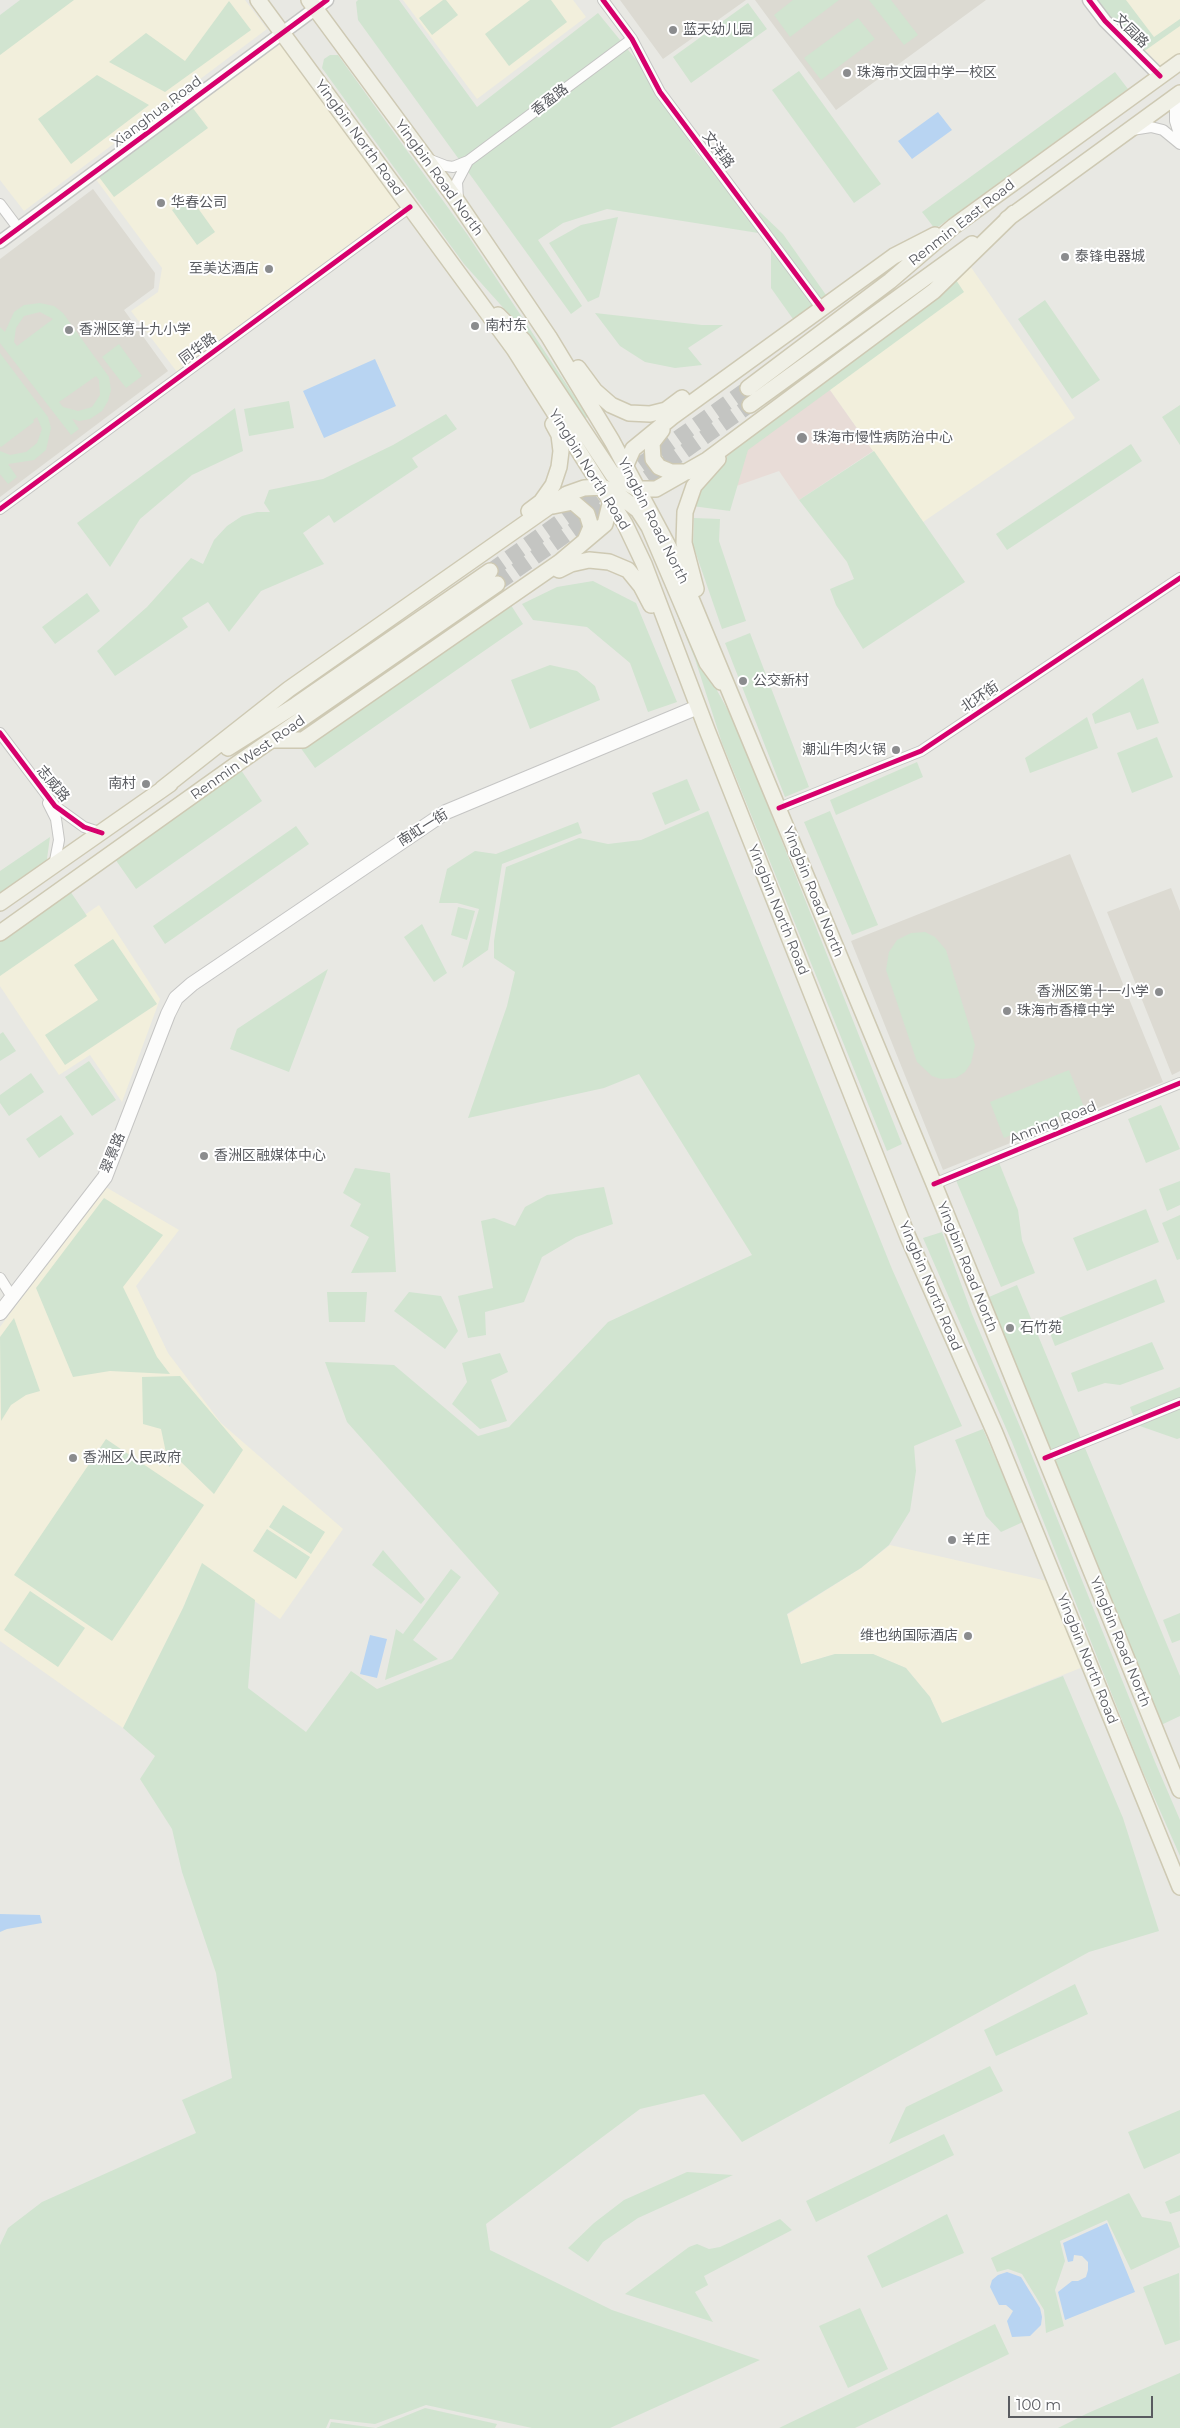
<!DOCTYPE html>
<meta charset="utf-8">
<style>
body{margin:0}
#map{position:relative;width:1180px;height:2428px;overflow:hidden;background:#e8e8e3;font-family:Montserrat,sans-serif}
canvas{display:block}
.scale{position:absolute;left:1008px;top:2396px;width:145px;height:22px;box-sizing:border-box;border:2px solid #595b60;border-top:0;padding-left:6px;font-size:15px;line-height:18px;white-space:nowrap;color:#595b60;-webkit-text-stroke:4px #fff;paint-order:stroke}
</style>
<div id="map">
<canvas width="1180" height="2428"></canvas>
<div class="scale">100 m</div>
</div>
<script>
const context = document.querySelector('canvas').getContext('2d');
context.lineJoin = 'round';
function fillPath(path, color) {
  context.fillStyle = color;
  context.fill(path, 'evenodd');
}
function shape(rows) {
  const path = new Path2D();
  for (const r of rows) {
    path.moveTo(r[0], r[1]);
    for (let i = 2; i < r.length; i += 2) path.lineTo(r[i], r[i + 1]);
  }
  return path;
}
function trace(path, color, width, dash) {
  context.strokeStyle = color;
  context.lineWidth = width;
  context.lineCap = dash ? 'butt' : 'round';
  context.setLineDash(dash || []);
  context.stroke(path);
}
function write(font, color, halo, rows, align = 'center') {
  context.font = font + ' Montserrat,"Noto Sans SC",sans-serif';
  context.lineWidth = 4;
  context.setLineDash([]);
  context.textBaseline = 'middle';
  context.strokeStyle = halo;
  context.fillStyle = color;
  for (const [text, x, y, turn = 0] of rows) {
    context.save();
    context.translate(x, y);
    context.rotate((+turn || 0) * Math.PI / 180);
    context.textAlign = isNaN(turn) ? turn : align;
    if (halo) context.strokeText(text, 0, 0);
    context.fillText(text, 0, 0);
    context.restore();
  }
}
const commercial = shape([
 [35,0,245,0,267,29,24,211,0,180,0,26],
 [403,0,573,0,586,17,477,99],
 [1089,0,1180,0,1180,62,1160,76],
 [282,34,409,207,180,376,131,311,158,292,162,268,92,174],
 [966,260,1075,418,923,522,820,376],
 [99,905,160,999,122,1102,90,1055,59,1075,0,986,0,974],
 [104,1186,179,1230,136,1286,168,1353,221,1423,343,1529,280,1619,202,1564,183,1608,123,1728,0,1641,0,1327],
 [890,1545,1056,1583,1088,1665,942,1723,930,1697,906,1668,873,1654,835,1654,801,1664,787,1615,861,1568]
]);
const education = shape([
 [620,0,746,0,663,59],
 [755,0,986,0,836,110],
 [93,189,155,273,154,288,124,310,168,371,0,497,0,259],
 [1070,854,1163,1082,943,1170,851,941],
 [1171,888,1180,911,1180,1071,1172,1075,1107,912]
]);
const medical = shape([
 [820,376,873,451,799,500,779,471,688,503,714,464]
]);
const green = shape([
 [20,0,74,0,0,55,0,15],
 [358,0,399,0,477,107,598,13,647,73,696,152,752,217,760,212,783,234,826,295,793,319,771,288,771,235,607,209,563,223,538,240,582,306,571,314,358,20,356,2],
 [443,0,446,0,458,15,432,35,419,18],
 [530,0,551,0,567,22,509,66,485,34],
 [793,0,839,0,790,37,774,15],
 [869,0,891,0,918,35,904,45],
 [1094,0,1126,0,1154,37,1180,19,1180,26,1143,52,1107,17],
 [229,1,251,30,165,92,109,62,146,33,185,61],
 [748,3,767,29,691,83,673,57],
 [858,18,875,39,821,80,804,58],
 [330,55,338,55,467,234,588,417,583,419,525,332,464,264,322,68,324,59],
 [799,71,881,184,854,203,772,90],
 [1115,72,1128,89,935,229,922,212],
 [97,75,149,105,71,164,38,119],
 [192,107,208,128,114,197,99,177],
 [190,197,215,232,197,245,172,210],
 [618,217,599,297,588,302,549,243,581,225],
 [956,280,964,292,748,450,730,511,692,506,709,476,741,442],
 [1045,300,1100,380,1072,399,1018,319],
 [40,303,54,306,63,313,109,377,111,390,108,401,102,411,90,419,79,421,72,419,79,429,71,435,0,343,0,327,5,332,14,312,24,305],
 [40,312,53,319,17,346,14,342,16,328,24,316],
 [96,376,99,380,100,395,92,407,78,411,63,407,59,402],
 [595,313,702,325,723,325,688,348,702,365,675,368,645,362,620,346],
 [119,344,142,376,126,388,102,357],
 [0,353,48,417,51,428,46,450,34,460,8,464,17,477,8,484,0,474,0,451,10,455,26,452,37,443,42,429,37,417,33,420,34,422,1,447,0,446],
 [289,401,294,428,249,436,244,409],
 [1180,405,1180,445,1162,417],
 [235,408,243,451,192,475,140,519,110,567,77,523],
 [446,414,457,429,412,458,418,467,334,523,329,515,303,533,324,564,261,591,229,632,208,602,182,618,188,627,115,676,97,651,147,607,191,558,203,564,214,540,227,526,242,516,257,512,270,512,264,503,269,490,323,479,393,445],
 [1131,444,1142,461,1007,550,996,534],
 [874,451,965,582,863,649,836,605,830,589,854,579,847,562,799,500],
 [694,518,720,519,719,541,746,621,722,629,693,545],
 [657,566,661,566,698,656,735,723,902,1144,887,1151,722,743,695,659],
 [593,581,636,603,677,702,648,712,630,663,587,627,533,620,522,604,557,587],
 [87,593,100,611,55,644,42,627],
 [509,602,523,624,315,768,300,747],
 [750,633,809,787,785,797,725,643],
 [550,665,577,671,595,686,600,700,530,729,511,680],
 [1143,678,1159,723,1137,730,1130,712,1095,724,1092,714],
 [1087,717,1098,748,1030,773,1025,758],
 [1157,737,1173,777,1132,793,1117,753],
 [917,762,923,777,836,815,830,800],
 [241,770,262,801,136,889,115,859],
 [687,779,700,810,665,825,652,793],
 [708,811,892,1269,962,1426,914,1446,916,1471,910,1511,889,1545,861,1568,787,1614,801,1664,835,1654,873,1654,906,1668,930,1697,942,1723,1063,1676,1123,1818,1159,1931,1089,1952,742,2142,704,2094,640,2109,486,2224,490,2250,612,2310,760,2360,610,2428,532,2428,426,2405,375,2424,330,2419,326,2428,0,2428,0,2245,8,2228,42,2202,196,2133,182,2100,232,2078,216,1973,182,1872,172,1829,140,1779,155,1756,123,1728,183,1608,202,1563,255,1600,248,1688,306,1732,351,1671,377,1689,452,1659,499,1593,347,1422,325,1362,394,1365,478,1436,509,1427,608,1322,752,1255,639,1074,604,1088,468,1118,507,1006,515,972,494,958,494,941,506,867,579,838,608,844,641,840],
 [830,811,878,925,852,935,804,822],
 [578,822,582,833,502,864,488,950,462,968,479,909,457,903,439,903,447,869,475,851,496,854],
 [296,826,309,844,165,944,153,926],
 [50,837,46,866,0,897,0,871],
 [70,891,87,916,0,976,0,940],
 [458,907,475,911,467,940,451,935],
 [422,924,447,973,434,982,404,937],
 [925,932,935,937,946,950,975,1045,971,1063,965,1072,956,1078,941,1079,932,1076,917,1062,886,970,889,952,897,940,911,933],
 [113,939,157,1004,65,1065,45,1035,98,1000,74,965],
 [328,969,289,1072,230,1049,237,1029],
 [3,1032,16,1051,0,1061,0,1034],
 [89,1061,116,1100,92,1116,65,1077],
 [1069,1070,1084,1107,1004,1138,990,1102],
 [31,1073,44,1092,9,1116,0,1103,0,1095],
 [1161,1105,1180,1149,1146,1163,1128,1119],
 [61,1115,74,1134,39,1158,26,1139],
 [998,1160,1018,1210,1022,1240,1035,1273,1001,1287,955,1178],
 [355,1168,390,1173,396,1272,351,1273,369,1237,350,1226,361,1204,343,1193],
 [1180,1181,1180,1205,1167,1211,1159,1189],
 [604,1187,613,1224,576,1237,542,1257,524,1302,485,1312,486,1335,468,1338,458,1296,493,1288,481,1221,494,1218,515,1226,525,1207,547,1195],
 [104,1198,163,1235,123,1287,157,1357,170,1374,110,1371,73,1377,36,1288],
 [1146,1209,1159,1242,1087,1271,1073,1238],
 [1180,1215,1180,1259,1177,1260,1162,1223],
 [942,1232,972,1314,1024,1436,1155,1762,1180,1820,1180,1856,1139,1763,1012,1442,923,1238],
 [1156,1279,1165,1302,1055,1346,1046,1323],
 [1017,1285,1180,1676,1180,1716,1161,1725,989,1297],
 [327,1292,367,1292,365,1322,329,1322],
 [409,1292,441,1296,458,1331,445,1349,394,1311],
 [14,1318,40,1391,26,1395,11,1405,1,1421,0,1337],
 [1152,1342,1164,1369,1120,1385,1105,1383,1078,1392,1071,1373],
 [500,1353,508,1372,491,1380,507,1421,480,1429,452,1404,467,1382,462,1363],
 [180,1376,243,1450,214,1494,178,1459,169,1467,161,1429,143,1424,142,1377],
 [1180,1387,1180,1438,1177,1439,1137,1425,1130,1407],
 [983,1429,1023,1522,1001,1532,986,1516,955,1440],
 [106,1439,204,1505,112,1641,14,1575],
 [283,1505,325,1532,311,1554,269,1527],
 [267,1529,310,1557,296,1579,253,1551],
 [383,1550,425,1599,421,1604,372,1565],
 [451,1569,461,1577,413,1640,438,1659,385,1680,396,1629,403,1634],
 [30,1591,85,1628,58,1667,4,1630],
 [1180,1613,1180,1640,1172,1643,1163,1620],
 [1075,1984,1088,2014,996,2056,984,2030],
 [990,2066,1003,2091,889,2144,906,2107],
 [1180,2110,1180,2153,1144,2169,1128,2132],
 [944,2134,954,2155,816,2222,806,2201],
 [687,2172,733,2175,638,2218,603,2242,588,2262,568,2248,594,2223,624,2200],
 [1129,2193,1142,2217,1171,2222,1180,2247,1131,2270,1107,2220,1060,2241,1065,2261,1055,2290,1064,2326,1046,2333,1044,2310,1022,2274,1008,2269,997,2272,991,2258],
 [1180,2195,1180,2211,1170,2214,1165,2202],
 [947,2214,964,2253,882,2288,867,2256],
 [780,2219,792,2230,704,2276,708,2285,695,2292,713,2322,625,2294,689,2247,697,2244,709,2249,720,2247],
 [1179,2273,1180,2340,1165,2345,1143,2287],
 [860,2308,888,2369,848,2388,819,2326],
 [995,2324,1009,2354,855,2428,779,2428],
 [1180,2373,1180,2428,1058,2428,1088,2413],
 [425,2408,497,2424,495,2428,329,2428,331,2422,376,2428]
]);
const water = shape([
 [938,112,952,130,912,159,898,141],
 [375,359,396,406,324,438,303,391],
 [370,1635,387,1639,377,1678,360,1674],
 [0,1914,40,1915,42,1923,7,1929,0,1932],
 [1107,2223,1135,2292,1065,2320,1058,2292,1072,2281,1078,2281,1086,2277,1088,2270,1088,2262,1082,2256,1074,2255,1073,2261,1068,2262,1063,2243],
 [1007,2272,1021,2277,1040,2308,1042,2317,1041,2325,1030,2336,1012,2337,1007,2321,1013,2311,1006,2305,999,2305,990,2287,992,2280,998,2275]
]);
const primaryTunnel = shape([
 [490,571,748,388],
 [497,584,750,405]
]);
const minor = shape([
 [603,0,632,39,660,92,822,309],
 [1175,96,1175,121,1180,137],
 [1132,130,1151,127,1163,130,1180,144],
 [428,159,446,166,453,167,468,161,457,182,458,199],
 [468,161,632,39],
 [0,204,18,228],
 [0,509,410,207],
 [0,733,55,806,84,827,102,833],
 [48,803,56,819,59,840,54,866],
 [779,808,921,751,1180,578],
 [934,1184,1180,1083],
 [0,1278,12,1297],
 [1045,1458,1180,1403]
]);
const tertiary = shape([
 [1089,0,1105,21,1160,76],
 [0,242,327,0]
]);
const secondary = shape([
 [0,1313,105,1177,168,1014,176,998,192,984,446,812,698,707]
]);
const primary = shape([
 [258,0,514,349,625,524,644,564,707,730,908,1237,995,1433,1180,1887],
 [309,0,455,198,549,337,612,441,673,555,934,1184,1180,1790],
 [1007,219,1180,93],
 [498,315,523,340,613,475,637,489,656,489,707,460,934,291,1014,213],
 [578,368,595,391,611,405,629,413,650,414,666,410,682,398],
 [748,388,890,281,954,226,1180,62],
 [750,405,972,244],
 [662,430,652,443,653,459,659,467,671,472,687,472],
 [625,473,625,467,633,449,672,417,894,256,935,235],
 [553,506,573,502,587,514,591,527,585,541],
 [529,511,541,502,553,485,559,467,561,451,559,435,553,424],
 [559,570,571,564,589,560,609,562,628,570,641,586,651,605],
 [696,589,684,543,685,512,694,486,718,459],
 [272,740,303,740,560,562,605,524,612,496],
 [228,748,296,705,490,571],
 [162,789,289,689,567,494,584,488,602,487,613,491,638,510,649,527,707,663,721,682],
 [0,903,170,784],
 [0,933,241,761,497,584]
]);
const cycleway = shape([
 [603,0,632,39,660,92,822,309],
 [1089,0,1105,21,1160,76],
 [0,242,327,0],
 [0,509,410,207],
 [0,733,55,806,84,827,102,833],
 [779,808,921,751,1180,578],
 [934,1184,1180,1083],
 [1045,1458,1180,1403]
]);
const markers = [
 [673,30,5,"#8b8c8e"],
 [847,73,5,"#8b8c8e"],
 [161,203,5,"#8b8c8e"],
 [1065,257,5,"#8b8c8e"],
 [269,269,5,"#8b8c8e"],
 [475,326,5,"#8b8c8e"],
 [69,330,5,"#8b8c8e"],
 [802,438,6,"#8b8c8e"],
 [743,681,5,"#8b8c8e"],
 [896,750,5,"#8b8c8e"],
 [146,784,5,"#8b8c8e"],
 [1159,992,5,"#8b8c8e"],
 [1007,1011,5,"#8b8c8e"],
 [204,1156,5,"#8b8c8e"],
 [1010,1328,5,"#8b8c8e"],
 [73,1458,5,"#8b8c8e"],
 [952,1540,5,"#8b8c8e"],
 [968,1636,5,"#8b8c8e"]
];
const poiNames = [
 ["蓝天幼儿园",683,30],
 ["珠海市文园中学一校区",857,73],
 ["华春公司",171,203],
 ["泰锋电器城",1075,257],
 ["至美达酒店",259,269,"right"],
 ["南村东",485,326],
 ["香洲区第十九小学",79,330],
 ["珠海市慢性病防治中心",813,438],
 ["公交新村",753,681],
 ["潮汕牛肉火锅",886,750,"right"],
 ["南村",136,784,"right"],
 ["香洲区第十一小学",1149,992,"right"],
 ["珠海市香樟中学",1017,1011],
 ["香洲区融媒体中心",214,1156],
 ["石竹苑",1020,1328],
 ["香洲区人民政府",83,1458],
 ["羊庄",962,1540],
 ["维也纳国际酒店",958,1636,"right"]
];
const streetNames = [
 ["文园路",1131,31,45],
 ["香盈路",550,100,-37],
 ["Xianghua Road",157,112,-37],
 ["Yingbin North Road",359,138,54],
 ["文洋路",718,150,53],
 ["Yingbin Road North",439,178,54],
 ["Renmin East Road",962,223,-38],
 ["同华路",198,349,-36],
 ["Yingbin North Road",589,470,58],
 ["Yingbin Road North",653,521,63],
 ["北环街",980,697,-34],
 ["Renmin West Road",248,758,-35],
 ["志威路",53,784,50],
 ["南虹一街",423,828,-32],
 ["Yingbin Road North",813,892,68],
 ["Yingbin North Road",778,910,68],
 ["Anning Road",1053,1123,-22],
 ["翠景路",113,1153,-68],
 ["Yingbin Road North",967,1267,68],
 ["Yingbin North Road",930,1286,67],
 ["Yingbin Road North",1120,1642,68],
 ["Yingbin North Road",1087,1659,68]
];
fillPath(commercial, '#f2efdc');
fillPath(education, '#dcdad2');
fillPath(medical, '#e8dcd7');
fillPath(green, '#d1e4d0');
fillPath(water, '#b8d4f2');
trace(primaryTunnel, '#c4c5c2', 15, [15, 8]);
trace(minor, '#c5c5c3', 12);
trace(tertiary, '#c5c5c3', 15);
trace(secondary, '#c5c5c4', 16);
trace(primary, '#cec9b3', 18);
trace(minor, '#fcfcfb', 10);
trace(tertiary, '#fcfcfb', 12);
trace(secondary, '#fcfcfb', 14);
trace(primary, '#f0f0e6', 15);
trace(cycleway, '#d6006c', 5);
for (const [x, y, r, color] of markers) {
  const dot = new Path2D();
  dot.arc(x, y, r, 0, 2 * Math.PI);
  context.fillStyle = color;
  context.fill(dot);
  trace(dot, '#fff', 2);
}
write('14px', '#595b60', '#fff', poiNames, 'left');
write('14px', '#595b60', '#fff', streetNames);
</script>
